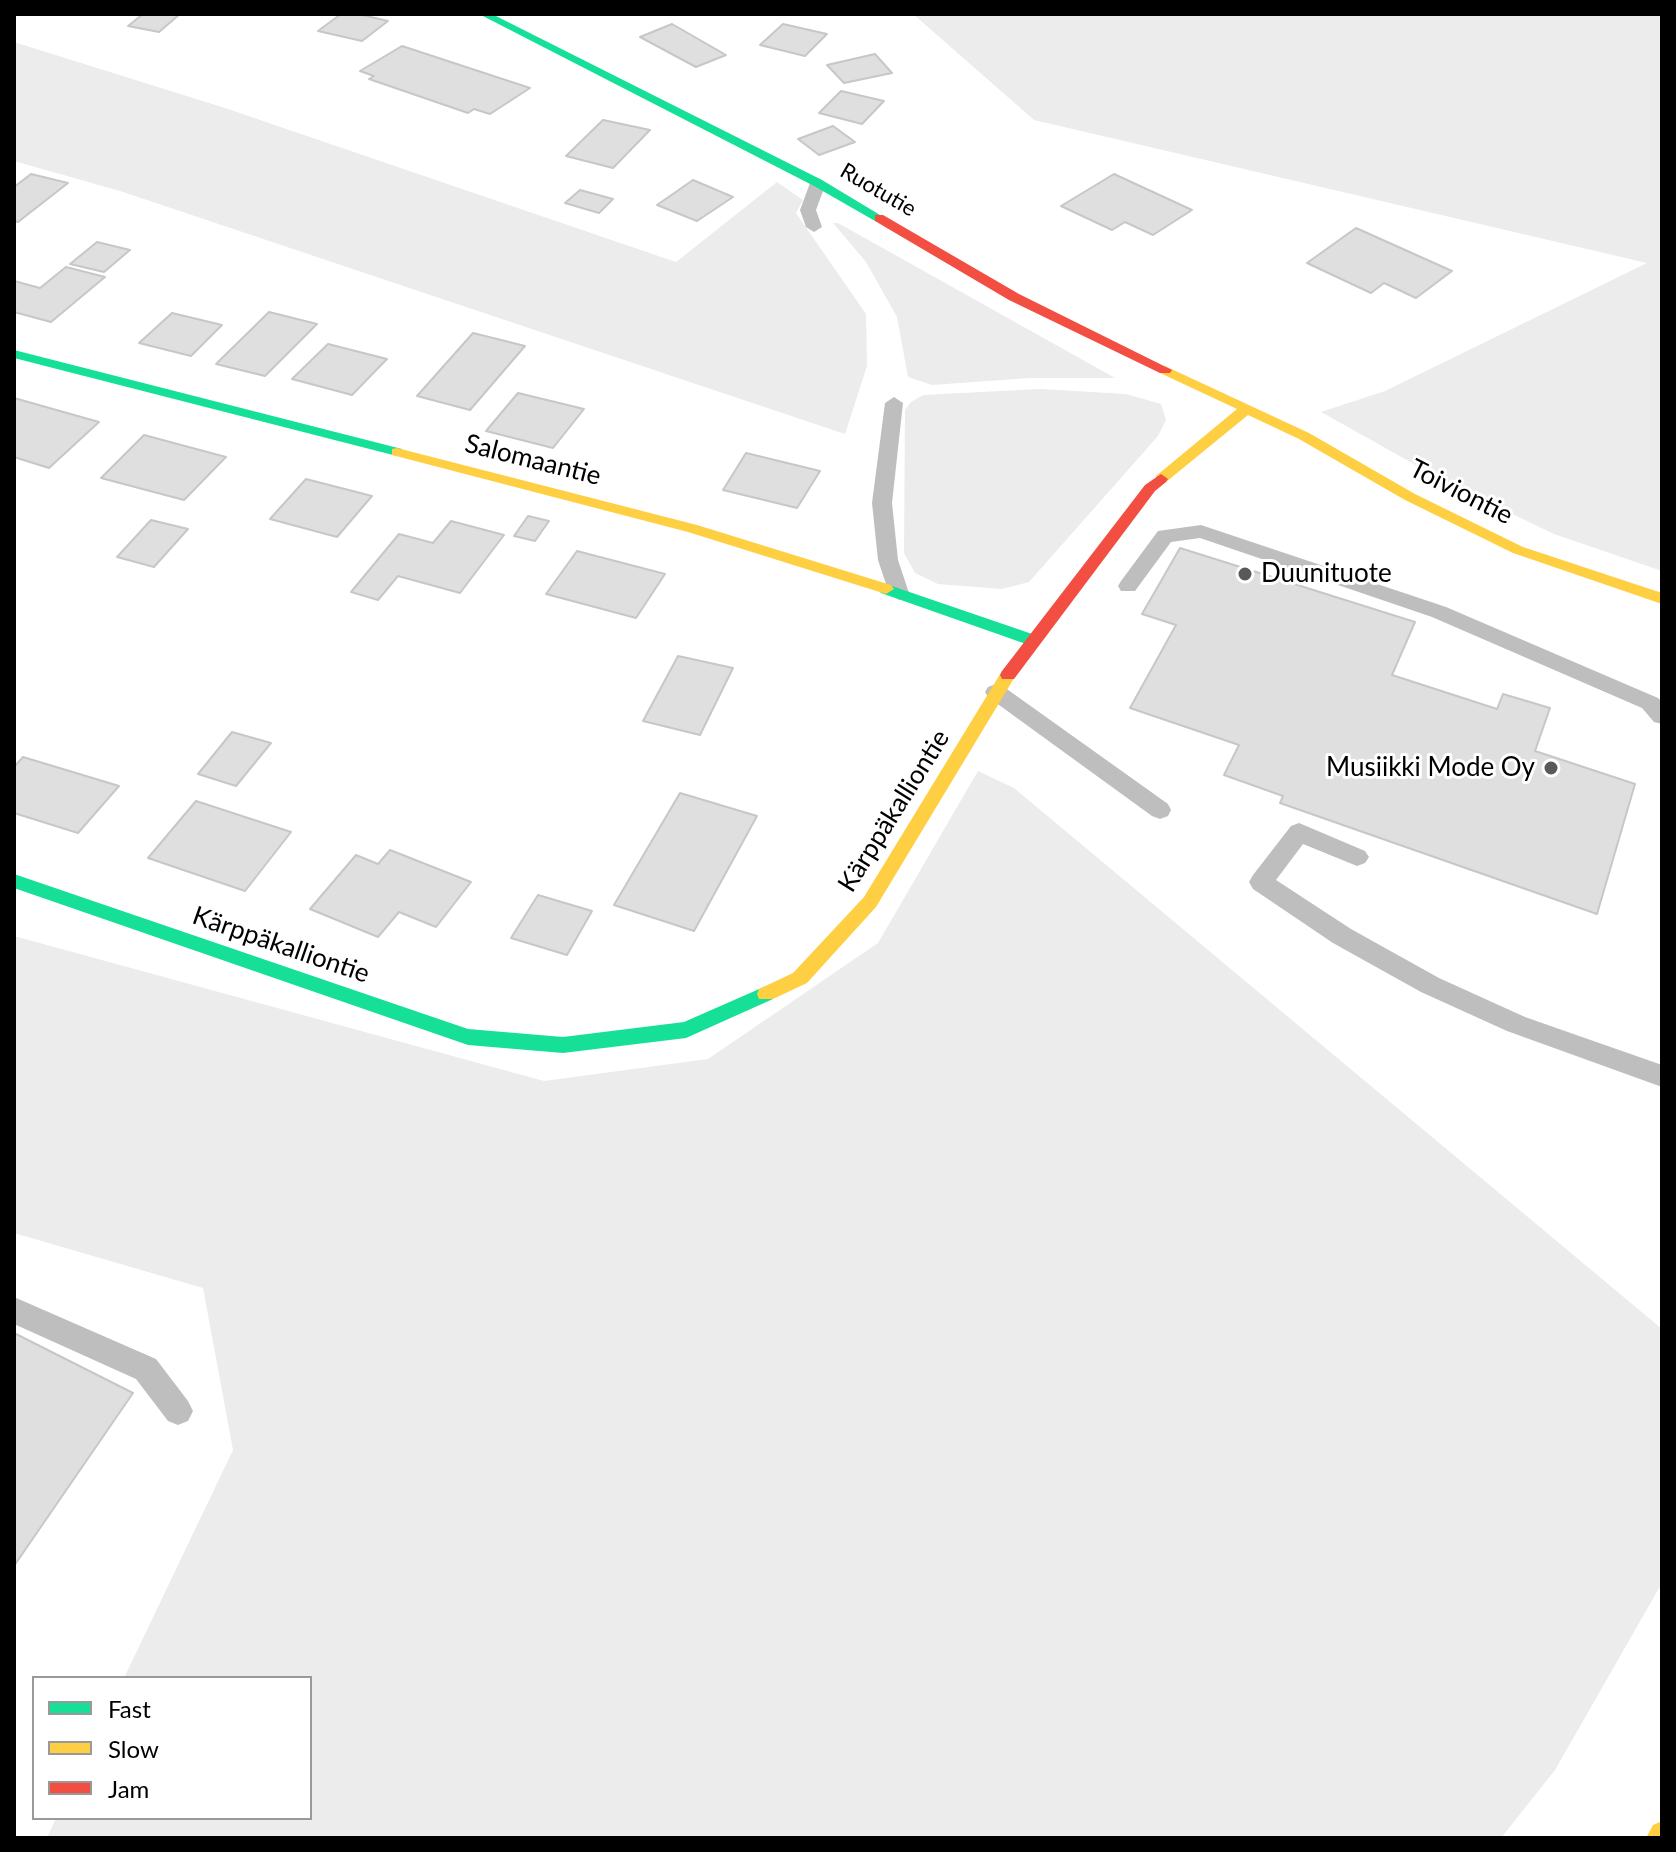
<!DOCTYPE html>
<meta charset="utf-8">
<style>
body{margin:0}
#map{position:relative;width:1676px;height:1852px;overflow:hidden;background:#fff;font-family:Lato,sans-serif}
canvas{display:block}
.frame{position:absolute;inset:0;border:16px solid #000;pointer-events:none}
.legend{position:absolute;left:32px;top:1676px;width:280px;height:144px;box-sizing:border-box;background:#fff;border:2px solid #999;margin:0;padding:10px 14px;list-style:none;font-size:24px;color:#000}
.legend li{display:flex;align-items:center;gap:16px;height:40px}
.legend b{width:40px;border:2px solid #999}
</style>
<div id="map">
<canvas width="1676" height="1852"></canvas>
<div class="frame"></div>
<ul class="legend">
<li><b style="height:10px;background:#16e098"></b>Fast</li>
<li><b style="height:10px;background:#ffcf43"></b>Slow</li>
<li><b style="height:10px;background:#f24e42"></b>Jam</li>
</ul>
</div>
<script>
const context = document.querySelector('canvas').getContext('2d');
context.lineJoin = 'round';
function fillPath(path, color) {
  context.fillStyle = color;
  context.fill(path, 'evenodd');
}
function shape(rows) {
  const path = new Path2D();
  for (const r of rows) {
    path.moveTo(r[0], r[1]);
    for (let i = 2; i < r.length; i += 2) path.lineTo(r[i], r[i + 1]);
  }
  return path;
}
function trace(path, color, width, dash) {
  context.strokeStyle = color;
  context.lineWidth = width;
  context.lineCap = dash ? 'butt' : 'round';
  context.setLineDash(dash || []);
  context.stroke(path);
}
function write(font, color, halo, rows, align = 'center') {
  context.font = font + ' Lato,sans-serif';
  context.lineWidth = 6;
  context.setLineDash([]);
  context.textBaseline = 'middle';
  context.strokeStyle = halo;
  context.fillStyle = color;
  for (const [text, x, y, turn = 0] of rows) {
    context.save();
    context.translate(x, y);
    context.rotate((+turn || 0) * Math.PI / 180);
    context.textAlign = isNaN(turn) ? turn : align;
    if (halo) context.strokeText(text, 0, 0);
    context.fillText(text, 0, 0);
    context.restore();
  }
}
const green = shape([
 [913,14,1662,14,1662,571,1554,534,1448,483,1321,412,1385,391,1647,263,1034,120],
 [14,42,225,108,676,262,777,182,803,200,796,213,866,314,867,366,845,434,120,191,14,161],
 [833,223,838,223,1115,378,1030,378,932,385,908,377,897,317,866,262],
 [1040,389,1126,394,1161,404,1166,420,1158,436,1029,582,1002,589,938,584,915,573,904,553,905,410,911,402,923,395],
 [978,771,1014,788,1662,1329,1662,1583,1555,1770,1501,1838,47,1838,56,1818,310,1818,310,1678,124,1678,233,1450,203,1288,14,1233,14,936,544,1081,708,1059,878,943]
]);
const building = shape([
 [143,14,180,14,159,32,128,26,143,14],
 [341,14,358,14,388,21,362,41,318,31,341,14],
 [672,24,726,55,696,67,640,37,672,24],
 [783,24,827,34,805,56,760,45,783,24],
 [402,46,530,88,490,114,474,109,468,113,369,79,374,76,360,71,402,46],
 [875,54,892,73,844,83,827,65,875,54],
 [841,91,884,101,862,124,819,113,841,91],
 [603,120,650,130,613,168,566,156,603,120],
 [833,126,855,142,819,155,798,139,833,126],
 [31,174,68,183,18,222,14,221,14,187,31,174],
 [1114,174,1192,210,1153,235,1125,222,1112,230,1061,206,1114,174],
 [693,180,733,197,697,221,657,205,693,180],
 [580,190,613,199,599,213,565,203,580,190],
 [1356,228,1452,271,1416,298,1384,283,1371,293,1307,263,1356,228],
 [97,242,130,250,104,272,70,264,97,242],
 [66,267,105,277,51,322,14,312,14,281,40,288,66,267],
 [269,312,317,324,265,376,216,364,269,312],
 [172,313,222,325,191,356,139,343,172,313],
 [473,333,525,346,470,410,417,396,473,333],
 [328,344,387,359,352,395,292,379,328,344],
 [518,393,584,409,553,448,486,431,518,393],
 [14,398,99,422,49,468,14,457,14,398],
 [144,435,226,457,184,500,101,478,144,435],
 [746,453,820,471,797,508,723,490,746,453],
 [306,479,372,496,337,537,270,519,306,479],
 [528,516,549,521,535,541,514,536,528,516],
 [151,520,188,529,154,567,117,557,151,520],
 [451,521,504,535,460,593,398,576,378,600,351,592,399,534,433,543,451,521],
 [1180,548,1415,622,1392,675,1497,709,1503,694,1550,708,1535,751,1635,784,1597,914,1280,803,1283,796,1224,775,1239,745,1130,708,1176,625,1142,614,1180,548],
 [577,551,665,574,636,618,546,594,577,551],
 [678,656,733,668,700,735,643,721,678,656],
 [232,732,271,743,236,786,198,774,232,732],
 [23,757,119,786,78,833,14,813,14,767,23,757],
 [680,793,757,816,694,931,614,905,680,793],
 [196,801,291,832,245,891,148,858,196,801],
 [390,850,471,882,436,927,399,912,378,937,310,909,356,855,378,864,390,850],
 [538,895,592,911,567,955,511,938,538,895],
 [14,1333,133,1393,14,1566,14,1333]
]);
const lane = shape([
 [818,178,826,183,816,210,822,227,814,232,806,227,800,210,810,183,818,178],
 [894,397,903,403,892,503,898,560,909,593,899,600,889,593,878,560,872,503,885,403,894,397],
 [1201,525,1446,607,1658,698,1662,702,1662,724,1654,722,1642,708,1432,617,1200,538,1171,542,1135,591,1121,591,1118,586,1121,581,1158,531,1201,525],
 [996,684,1004,687,1168,804,1171,810,1168,816,1160,819,1152,816,988,697,985,692,988,687,996,684],
 [1299,823,1365,851,1369,857,1365,863,1357,866,1303,844,1276,880,1351,929,1439,978,1525,1017,1662,1065,1662,1087,1507,1031,1421,992,1333,943,1253,889,1249,882,1253,875,1291,826,1299,823],
 [14,1297,156,1359,188,1401,193,1411,188,1421,178,1425,168,1421,136,1379,14,1324,14,1297]
]);
const fast = shape([
 [479,14,492,14,822,180,885,218,875,221,814,186,479,14],
 [14,350,402,449,404,452,397,456,14,358,14,350],
 [886,584,1038,636,1040,640,1038,644,1026,644,881,593,878,589,886,584],
 [14,874,468,1029,563,1037,684,1022,766,986,773,989,775,994,773,999,686,1038,563,1053,468,1045,14,888,14,874]
]);
const slow = shape([
 [1165,366,1309,433,1415,494,1523,547,1662,593,1662,604,1513,553,1405,500,1299,439,1248,415,1166,482,1156,482,1156,476,1237,409,1160,373,1158,370,1165,366],
 [397,448,697,525,891,585,894,589,886,594,688,532,392,455,392,449,397,448],
 [1008,669,1016,675,876,907,807,983,773,999,759,999,757,994,759,989,793,973,864,897,1002,671,1008,669],
 [1662,1821,1662,1838,1646,1838,1653,1825,1662,1821]
]);
const jam = shape([
 [875,215,883,215,1019,294,1172,370,1170,373,1160,373,1009,300,875,221,875,215],
 [1161,474,1168,479,1166,482,1155,491,1014,679,1002,679,1000,675,1002,671,1145,485,1161,474]
]);
const markers = [
 [1245,574,8,"#595959"],
 [1551,768,8,"#595959"]
];
const farStreetnames = [
 ["Ruotutie",878,190,30]
];
const streetNames = [
 ["Salomaantie",533,460,14],
 ["Toiviontie",1461,492,27],
 ["Kärppäkalliontie",894,811,-58],
 ["Kärppäkalliontie",281,945,19]
];
const poiNames = [
 ["Duunituote",1261,574],
 ["Musiikki Mode Oy",1535,768,"right"]
];
fillPath(green, '#ececec');
fillPath(building, '#dfdfdf');
trace(building, '#c7c7c7', 2);
fillPath(lane, '#bebebe');
fillPath(fast, '#16e098');
fillPath(slow, '#ffcf43');
fillPath(jam, '#f24e42');
for (const [x, y, r, color] of markers) {
  const dot = new Path2D();
  dot.arc(x, y, r, 0, 2 * Math.PI);
  context.fillStyle = color;
  context.fill(dot);
  trace(dot, '#fff', 3);
}
write('22px', '#000', '#fff', farStreetnames);
write('26px', '#000', '#fff', streetNames);
write('26px', '#000', '#fff', poiNames, 'left');
</script>
